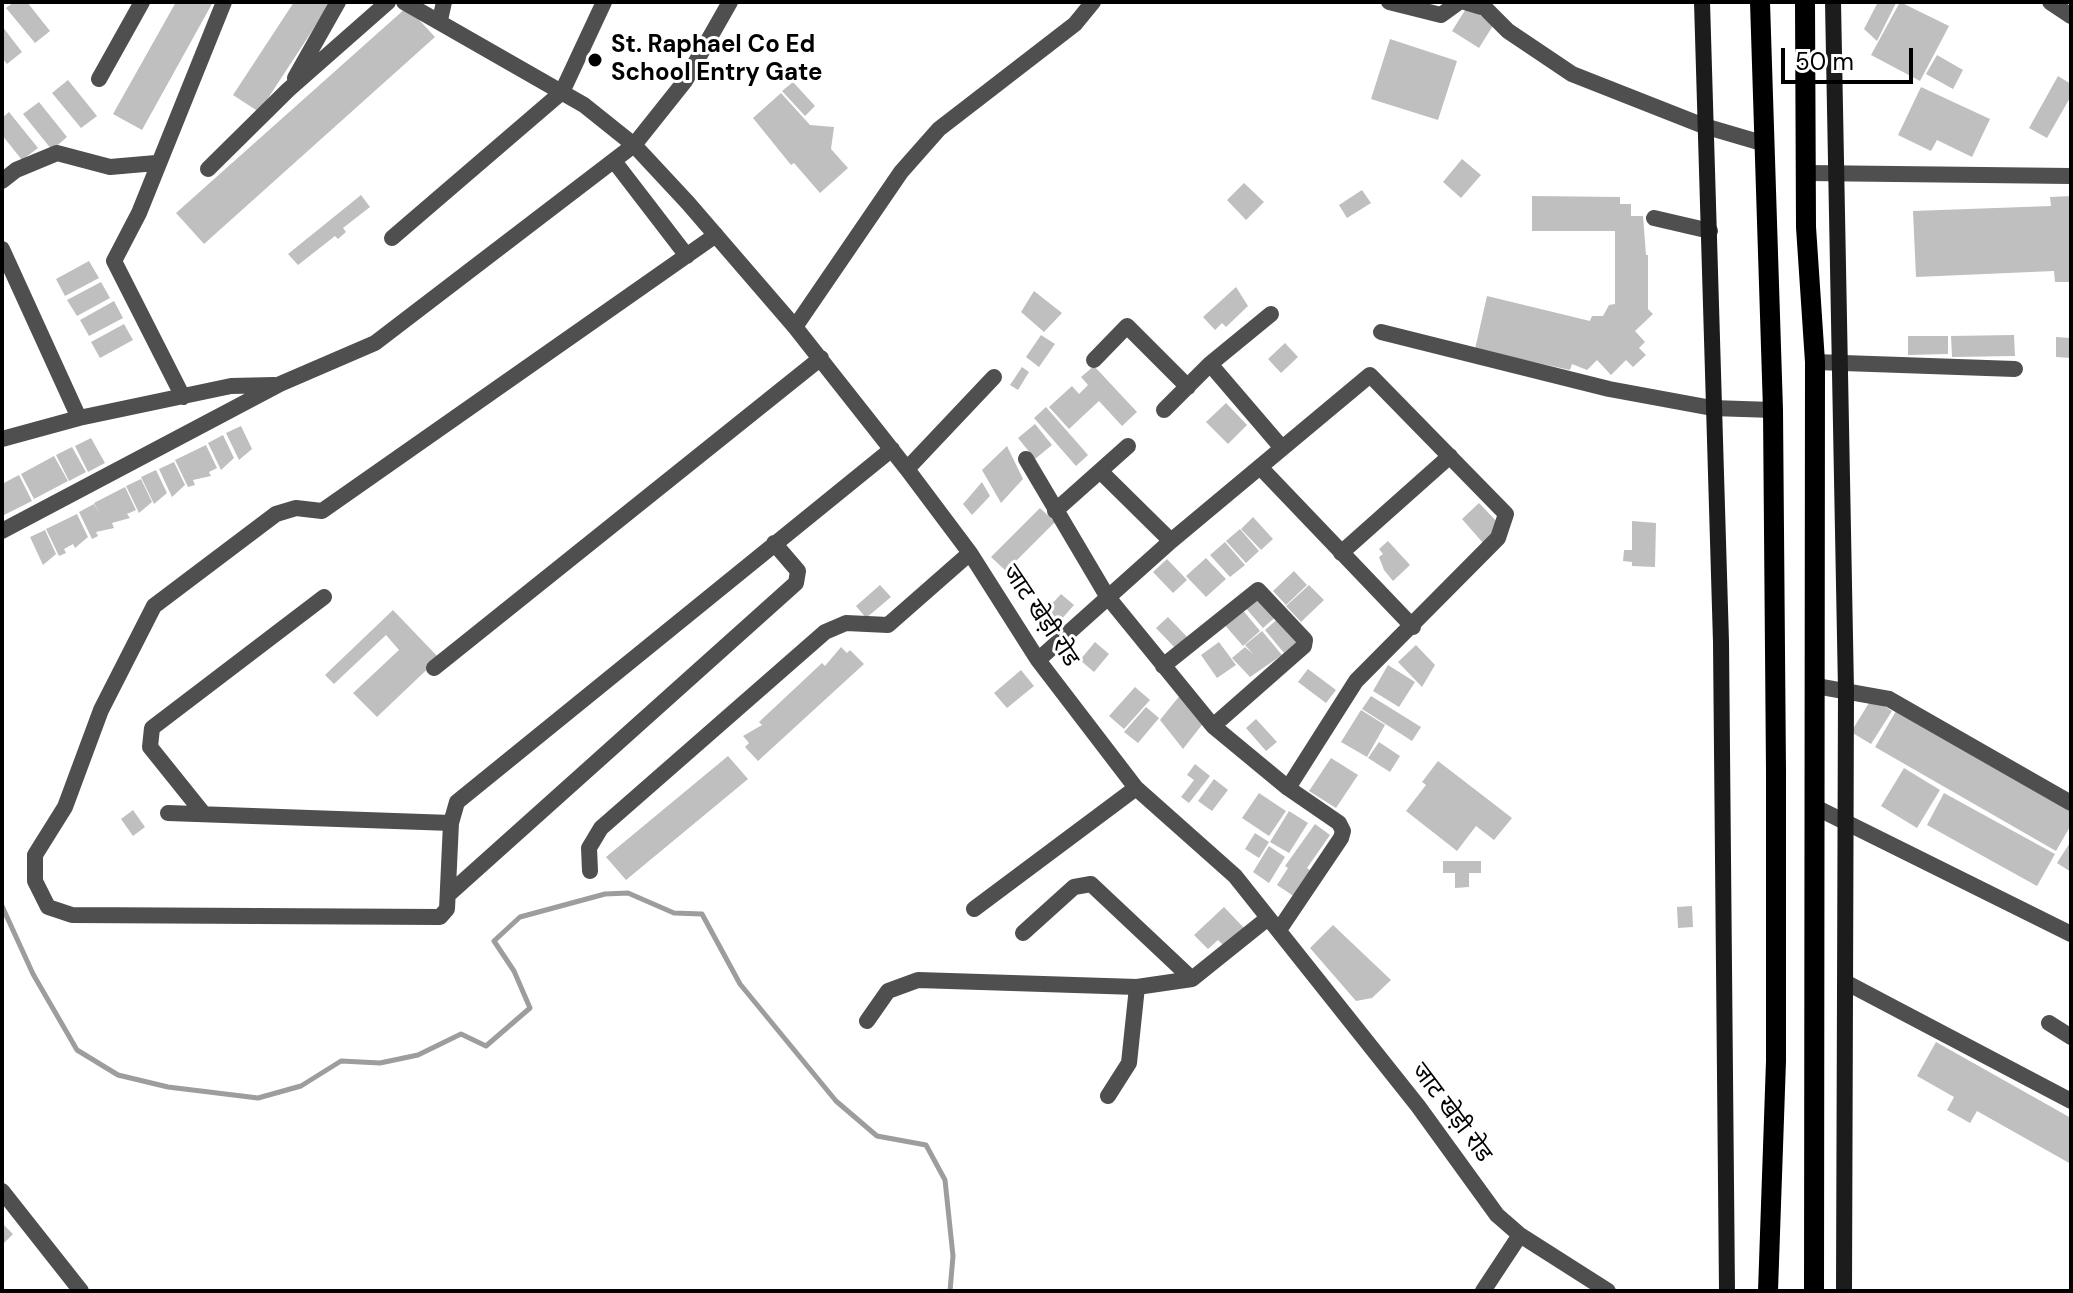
<!DOCTYPE html>
<meta charset="utf-8">
<style>
body{margin:0}
#map{position:relative;width:2073px;height:1293px;overflow:hidden;background:#fff;font-family:"DM Sans",sans-serif}
canvas{display:block}
.frame{position:absolute;inset:0;border:4px solid #000;pointer-events:none}
.scale{position:absolute;left:1781px;top:48px;width:132px;height:36px;box-sizing:border-box;border:4px solid #000;border-top:0;padding-left:10px;font-size:24px;line-height:28px;white-space:nowrap;color:#000;-webkit-text-stroke:6px #fff;paint-order:stroke}
</style>
<div id="map">
<canvas width="2073" height="1293"></canvas>
<div class="frame"></div>
<div class="scale">50 m</div>
</div>
<script>
const context = document.querySelector('canvas').getContext('2d');
context.lineJoin = 'round';
function shape(rows) {
  const path = new Path2D();
  for (const r of rows) {
    path.moveTo(r[0], r[1]);
    for (let i = 2; i < r.length; i += 2) path.lineTo(r[i], r[i + 1]);
  }
  return path;
}
function trace(path, color, width, dash) {
  context.strokeStyle = color;
  context.lineWidth = width;
  context.lineCap = dash ? 'butt' : 'round';
  context.setLineDash(dash || []);
  context.stroke(path);
}
function fillPath(path, color) {
  context.fillStyle = color;
  context.fill(path, 'evenodd');
}
function write(font, color, halo, rows, align = 'center') {
  context.font = font + ' "DM Sans","Noto Sans Devanagari",sans-serif';
  context.lineWidth = 6;
  context.setLineDash([]);
  context.textBaseline = 'middle';
  context.strokeStyle = halo;
  context.fillStyle = color;
  for (const [text, x, y, turn = 0] of rows) {
    context.save();
    context.translate(x, y);
    context.rotate((+turn || 0) * Math.PI / 180);
    context.textAlign = isNaN(turn) ? turn : align;
    if (halo) context.strokeText(text, 0, 0);
    context.fillText(text, 0, 0);
    context.restore();
  }
}
const stream = shape([
 [2,906,33,974,77,1050,118,1075,168,1087,258,1098,301,1086,341,1061,380,1063,418,1055,461,1034,486,1046,530,1008,514,971,494,941,520,917,605,894,628,893,674,913,702,914,740,984,836,1101,877,1136,926,1145,945,1180,953,1256,950,1291]
]);
const building = shape([
 [14,2,27,2,50,31,35,43,6,8],
 [176,2,213,2,142,130,113,114],
 [294,2,331,2,259,112,233,95],
 [1878,2,1896,3,1877,41,1864,29],
 [1900,2,1949,26,1920,81,1871,55],
 [407,7,435,37,204,244,176,213],
 [1467,7,1494,24,1479,48,1452,31],
 [2,26,22,52,7,64,2,58],
 [1390,39,1457,61,1438,120,1371,99],
 [1937,55,1963,70,1953,89,1926,74],
 [2058,76,2071,84,2071,96,2047,138,2029,128],
 [68,80,97,116,81,128,52,93],
 [793,82,815,106,805,116,782,91],
 [1921,87,1990,119,1972,157,1937,140,1931,151,1898,135],
 [781,93,810,125,834,127,831,149,848,168,820,193,794,163,791,165,753,118],
 [39,102,67,137,52,150,23,114],
 [9,112,38,148,22,160,2,135,2,118],
 [1462,159,1481,175,1461,198,1443,182],
 [1244,183,1264,202,1246,220,1227,200],
 [1362,190,1371,203,1347,218,1339,205],
 [361,195,370,207,343,228,346,232,338,239,335,236,298,265,288,254],
 [1532,196,1620,197,1620,204,1631,204,1631,216,1643,216,1646,255,1648,255,1648,309,1653,314,1635,331,1645,342,1639,348,1646,355,1633,367,1626,360,1611,375,1597,360,1587,370,1572,364,1570,370,1475,349,1487,296,1590,321,1592,316,1603,316,1609,305,1615,304,1615,231,1532,231],
 [2071,196,2071,282,2055,282,2054,271,1916,277,1913,211,2051,206,2050,197],
 [89,261,99,278,65,296,56,279],
 [101,282,110,298,77,316,67,300],
 [1236,287,1248,306,1226,327,1222,323,1215,330,1203,317],
 [1034,291,1062,313,1044,332,1021,312],
 [114,301,123,318,89,336,80,320],
 [124,324,133,340,100,358,91,342],
 [1041,335,1055,344,1039,367,1026,357],
 [2014,335,2015,356,1952,357,1951,336],
 [1908,336,1948,336,1948,354,1908,355],
 [2056,337,2071,338,2071,358,2056,357],
 [1285,343,1298,357,1281,373,1268,359],
 [1094,366,1137,412,1122,426,1099,401,1069,429,1049,407,1072,386,1079,394,1088,385,1081,377],
 [1022,367,1029,372,1018,390,1010,385],
 [1226,403,1247,425,1228,444,1206,422],
 [1046,407,1088,455,1076,466,1034,418],
 [1035,424,1052,445,1035,459,1018,438],
 [241,426,252,449,239,460,226,433],
 [223,435,234,458,221,470,208,443],
 [91,438,105,463,88,472,75,446],
 [206,445,217,468,209,472,211,476,193,480,195,485,188,487,175,460],
 [1007,446,1023,479,1001,503,982,470],
 [72,447,86,472,69,481,56,455],
 [54,456,68,481,34,499,21,474],
 [174,462,185,485,172,497,159,469],
 [156,470,167,493,154,504,141,477],
 [19,475,32,501,2,516,2,484],
 [141,479,152,502,139,513,126,486],
 [982,482,990,496,972,515,963,504],
 [125,487,136,510,127,514,130,518,112,523,114,528,96,532,98,536,92,539,79,512,94,504,100,515,94,503],
 [1479,503,1501,526,1483,543,1462,519],
 [1040,508,1055,522,1006,571,991,557],
 [77,514,88,537,75,548,73,544,64,549,66,553,59,556,46,529],
 [1253,517,1273,539,1261,550,1241,529],
 [1632,521,1656,523,1655,567,1632,566,1632,562,1623,561,1624,550,1632,550],
 [1240,529,1259,551,1246,563,1226,541],
 [45,530,56,554,43,565,30,537],
 [1388,541,1410,565,1393,581,1384,570,1379,557,1383,554,1379,549],
 [1225,542,1245,565,1230,577,1210,555],
 [1206,558,1226,579,1206,597,1186,576],
 [1167,559,1187,580,1173,593,1153,572],
 [1294,571,1307,585,1286,605,1273,591],
 [880,585,891,597,866,618,856,606],
 [1309,585,1324,600,1301,622,1286,606],
 [1260,592,1279,614,1263,628,1243,605],
 [1061,594,1074,605,1052,630,1039,618],
 [1241,608,1260,631,1243,646,1223,623],
 [393,610,439,658,377,717,353,693,399,650,386,635,334,684,325,675],
 [1281,616,1300,639,1284,653,1265,630],
 [1168,617,1189,639,1177,650,1156,628],
 [1262,631,1282,655,1250,677,1232,658,1245,647,1253,654,1245,645],
 [1095,642,1109,654,1094,672,1080,660],
 [1219,642,1236,665,1217,678,1201,655],
 [1416,645,1435,665,1422,687,1398,662],
 [841,647,847,653,850,650,864,664,758,761,745,747,749,743,743,736,762,725,759,722,822,663,825,666],
 [1388,665,1415,682,1399,707,1373,691],
 [1308,669,1336,690,1326,703,1298,682],
 [1021,670,1034,686,1007,708,994,693],
 [1135,687,1150,700,1124,729,1109,716],
 [1181,694,1205,721,1183,749,1160,720],
 [1371,696,1421,727,1412,741,1362,709],
 [1872,698,1892,711,1871,744,1851,732],
 [1146,707,1159,718,1138,743,1124,732],
 [1361,710,1385,725,1367,757,1341,742],
 [1896,711,2071,812,2071,825,2056,851,1875,747],
 [1256,719,1277,742,1266,751,1246,728],
 [1379,742,1400,756,1390,772,1368,758],
 [728,756,748,779,626,880,606,857],
 [1331,758,1358,775,1336,808,1309,791],
 [1438,761,1512,818,1494,840,1476,826,1457,851,1406,811,1426,785,1422,782],
 [1195,764,1210,776,1189,803,1181,797,1194,780,1187,775],
 [1904,768,1940,790,1917,828,1881,806],
 [1214,779,1228,790,1212,811,1198,801],
 [1259,793,1286,811,1269,836,1242,818],
 [1944,793,2055,854,2037,886,1927,825],
 [133,810,145,827,133,836,121,819],
 [1289,811,1308,823,1289,853,1270,842],
 [1315,824,1330,835,1307,868,1314,873,1298,899,1277,885,1288,868,1285,866],
 [1255,833,1269,842,1259,858,1245,849],
 [2071,841,2071,872,2057,863],
 [1269,846,1285,857,1269,883,1253,872],
 [1443,861,1481,861,1481,873,1469,873,1469,887,1455,888,1455,873,1443,873],
 [1692,906,1693,927,1678,928,1677,907],
 [1224,907,1244,928,1225,947,1218,940,1208,949,1194,935],
 [1333,925,1391,980,1372,998,1356,1001,1310,948],
 [1936,1042,2071,1118,2071,1164,1977,1111,1970,1123,1947,1110,1954,1097,1917,1076],
 [2,1223,13,1234,2,1245]
]);
const street = shape([
 [404,2,584,105,634,145,688,203,795,327,907,469,970,553,1038,660,1136,788,1235,876,1418,1106,1497,1215,1520,1235,1608,1291],
 [1389,2,1441,15,1459,2],
 [1465,2,1485,8,1508,31,1572,74,1704,126,1762,143],
 [2050,2,2071,16],
 [440,20,444,2],
 [295,78,338,2],
 [99,79,142,2],
 [614,161,687,256],
 [208,169,288,90,388,2],
 [1807,173,2071,176],
 [2,181,16,170,57,153,110,167,156,163],
 [1654,218,1710,231],
 [716,235,322,511,296,508,276,514,154,606,101,710,65,807,35,855,35,881,48,907,72,915,440,917,447,909,451,823,457,802,892,449],
 [392,238,562,92,604,2],
 [2,249,79,418],
 [795,327,901,172,939,129,1075,24,1093,2],
 [1381,332,1609,389,1712,408,1773,410],
 [1094,360,1127,326,1188,387],
 [1815,362,2015,369],
 [1210,364,1282,448],
 [183,397,114,261,139,213,224,2],
 [1164,410,1210,364,1271,314],
 [2,439,79,418,231,386,274,385],
 [1026,459,1107,596,1213,726,1288,788,1339,823,1343,831,1341,838,1279,930],
 [1260,467,1413,627],
 [907,469,994,377],
 [1100,471,1171,541],
 [1055,511,1128,446],
 [2,531,280,384,375,343,634,145,685,81,730,2],
 [1341,553,1450,456],
 [1038,660,1171,541,1370,375,1506,514,1498,538,1356,681,1288,788],
 [1163,666,1258,590,1305,640,1304,646,1213,726],
 [434,668,821,358],
 [1816,686,1889,699,2071,803],
 [1817,808,2071,934],
 [168,813,451,823],
 [203,813,150,747,152,728,324,597],
 [590,871,589,848,601,828,825,632,846,623,888,625,970,553],
 [449,894,796,583,798,571,774,543],
 [974,909,1136,788],
 [1023,933,1074,887,1091,884,1192,979],
 [1847,983,2071,1101],
 [867,1021,888,991,918,980,1137,987,1192,979,1268,918],
 [2049,1023,2071,1037],
 [1108,1096,1129,1063,1137,987],
 [2,1191,81,1291],
 [1483,1291,1520,1235]
]);
const secondary = shape([
 [1702,2,1721,642,1727,1291],
 [1833,2,1846,690,1844,1291]
]);
const primary = shape([
 [1760,2,1773,410,1776,771,1776,1061,1768,1291],
 [1805,2,1806,227,1815,362,1814,1291]
]);
const markers = [
 [595,60,8,"#000"]
];
const poiNames = [
 ["St. Raphael Co Ed",611,46],
 ["School Entry Gate",611,74]
];
const streetNames = [
 ["जाट खेड़ी रोड",1040,616,56],
 ["जाट खेड़ी रोड",1451,1113,53]
];
trace(stream, '#9d9d9d', 5);
fillPath(building, '#bfbfbf');
trace(street, '#4f4f4f', 16);
trace(secondary, '#1c1c1c', 16);
trace(primary, '#000', 20);
for (const [x, y, r, color] of markers) {
  const dot = new Path2D();
  dot.arc(x, y, r, 0, 2 * Math.PI);
  context.fillStyle = color;
  context.fill(dot);
  trace(dot, '#fff', 3);
}
write('bold 24px', '#000', '#fff', poiNames, 'left');
write('24px', '#000', '#fff', streetNames);
</script>
